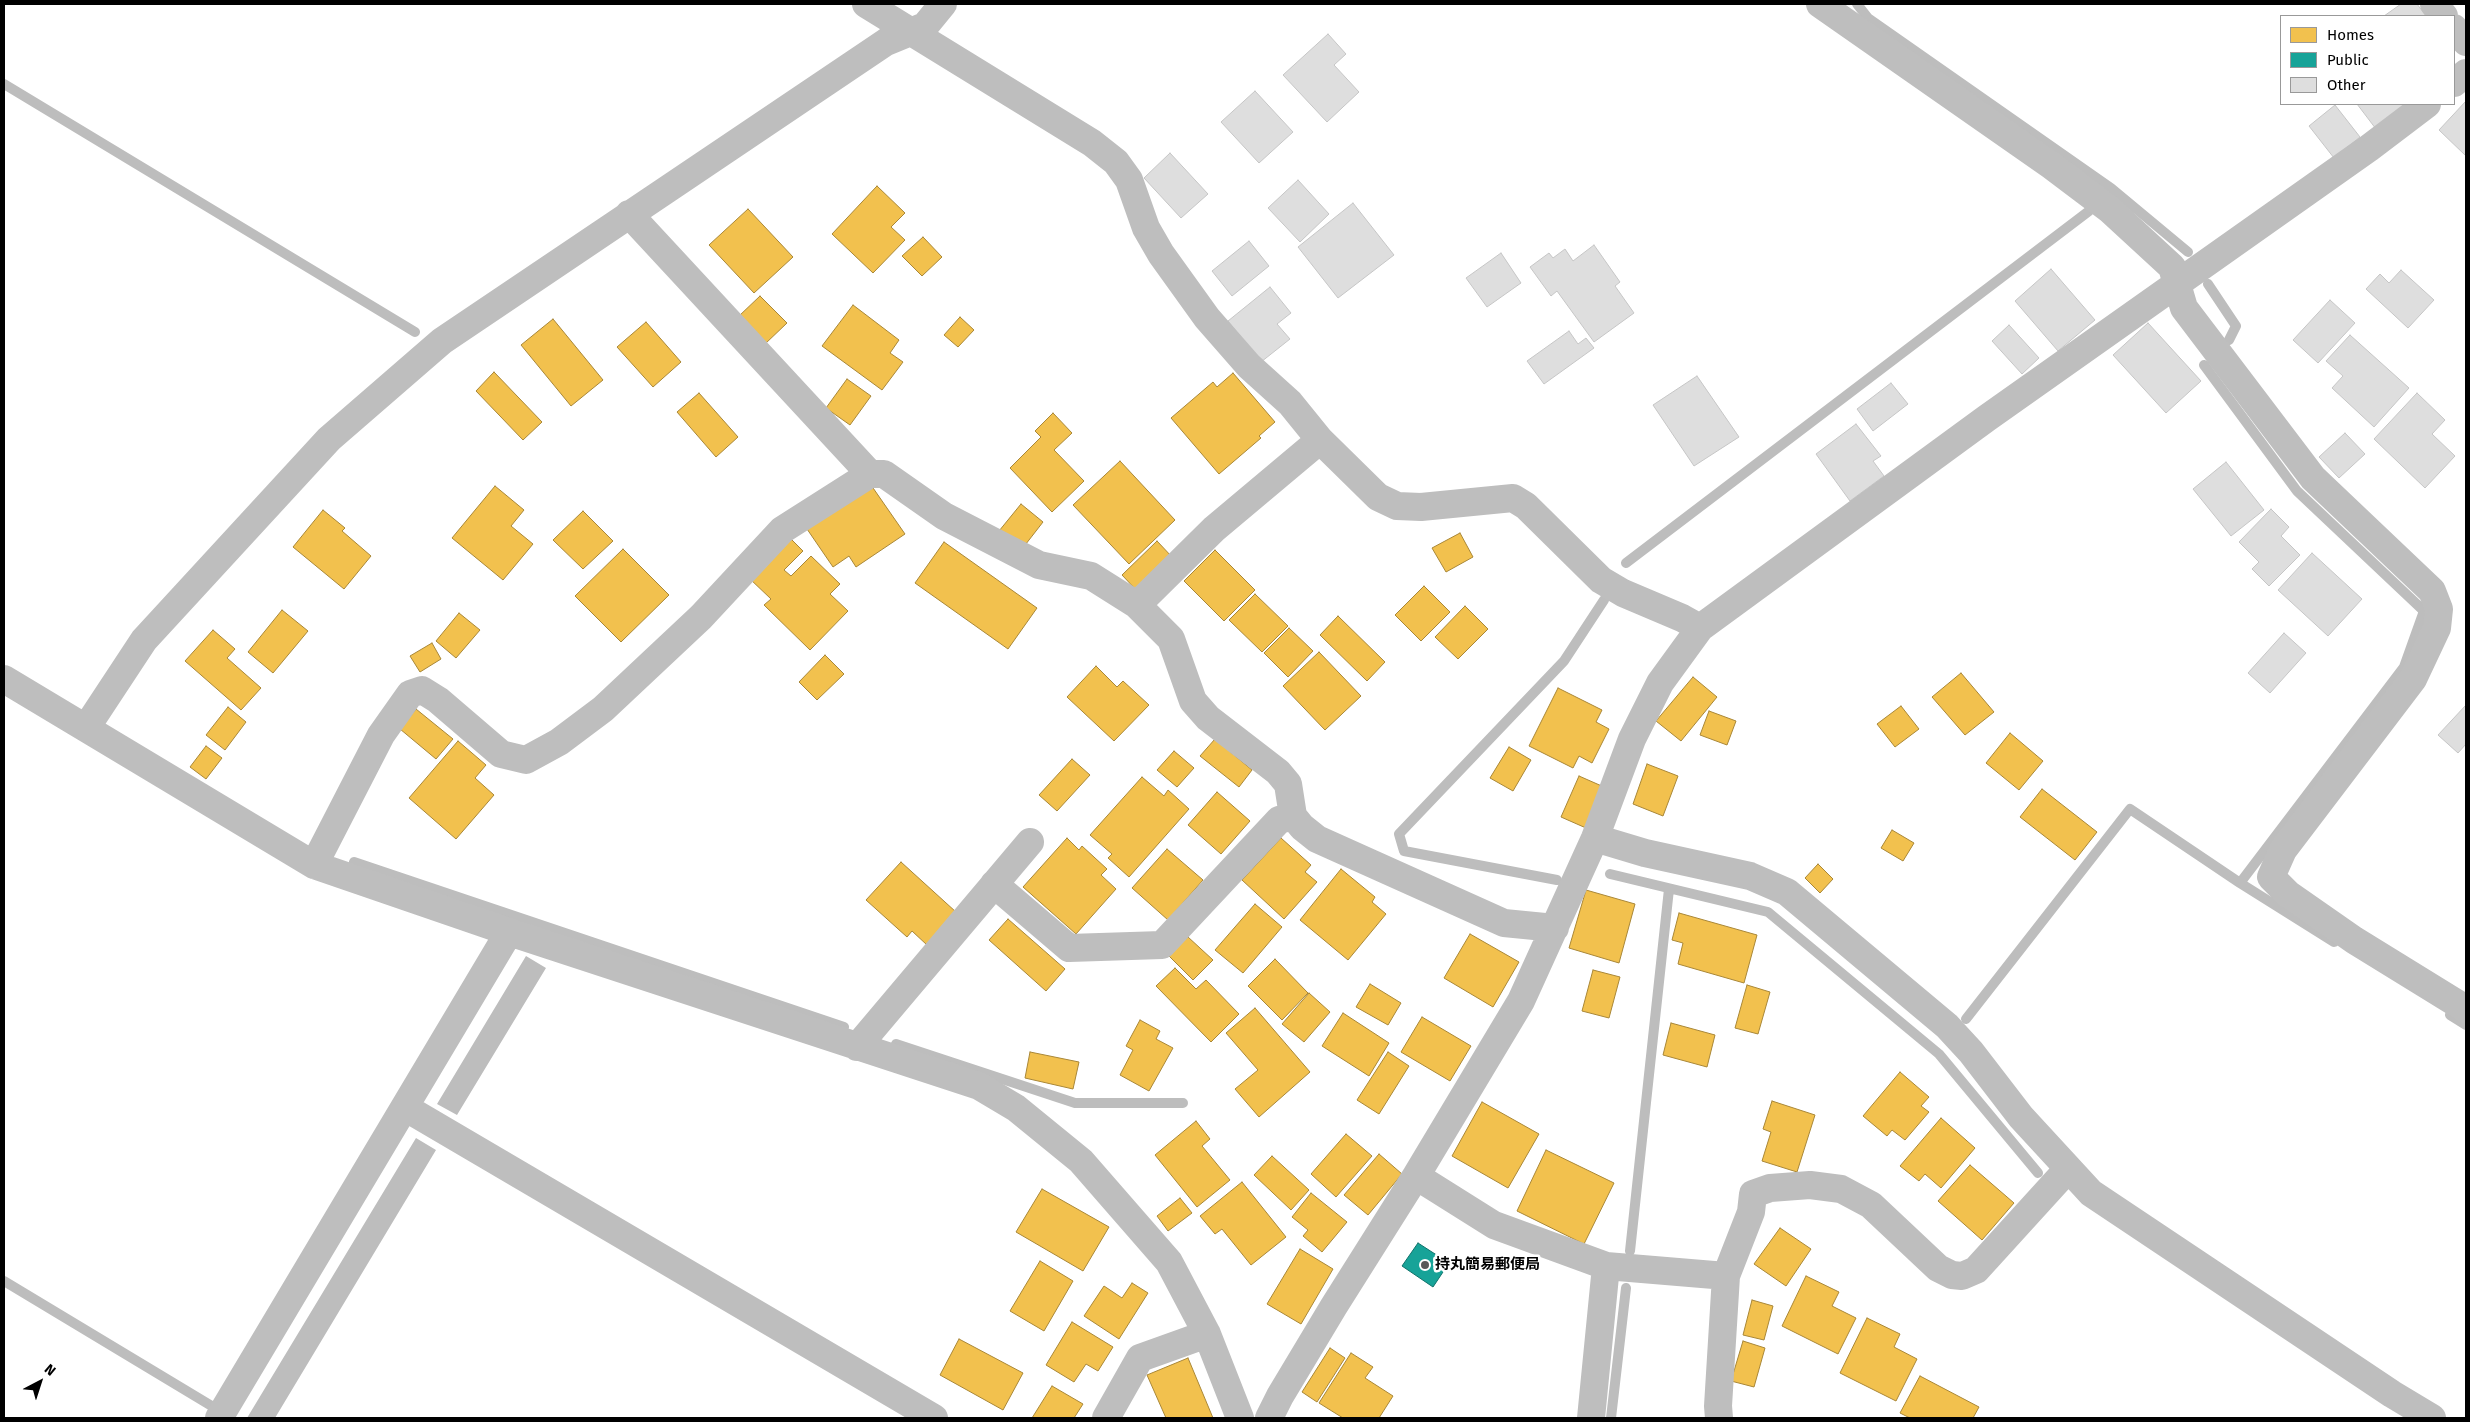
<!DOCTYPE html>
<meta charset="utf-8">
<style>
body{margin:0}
#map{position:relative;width:2470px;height:1422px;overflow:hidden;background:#fff;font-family:"Fira Sans",sans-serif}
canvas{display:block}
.frame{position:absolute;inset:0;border:5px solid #000;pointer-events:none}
.legend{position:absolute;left:2280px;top:15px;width:175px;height:90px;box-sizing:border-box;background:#fff;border:1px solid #999;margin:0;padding:6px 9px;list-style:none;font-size:15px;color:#000}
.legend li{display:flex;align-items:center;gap:10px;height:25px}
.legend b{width:25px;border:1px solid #999}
.north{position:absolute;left:15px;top:1357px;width:50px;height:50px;-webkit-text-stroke:4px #fff;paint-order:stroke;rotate:40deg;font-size:14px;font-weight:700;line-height:20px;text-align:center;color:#000}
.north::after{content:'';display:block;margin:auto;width:18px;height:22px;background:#000;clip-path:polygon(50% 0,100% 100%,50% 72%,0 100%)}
</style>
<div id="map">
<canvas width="2470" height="1422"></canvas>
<div class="frame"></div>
<ul class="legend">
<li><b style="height:14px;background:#f2c14e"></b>Homes</li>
<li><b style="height:14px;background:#17a398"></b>Public</li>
<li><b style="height:14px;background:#dedede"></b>Other</li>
</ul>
<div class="north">N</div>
</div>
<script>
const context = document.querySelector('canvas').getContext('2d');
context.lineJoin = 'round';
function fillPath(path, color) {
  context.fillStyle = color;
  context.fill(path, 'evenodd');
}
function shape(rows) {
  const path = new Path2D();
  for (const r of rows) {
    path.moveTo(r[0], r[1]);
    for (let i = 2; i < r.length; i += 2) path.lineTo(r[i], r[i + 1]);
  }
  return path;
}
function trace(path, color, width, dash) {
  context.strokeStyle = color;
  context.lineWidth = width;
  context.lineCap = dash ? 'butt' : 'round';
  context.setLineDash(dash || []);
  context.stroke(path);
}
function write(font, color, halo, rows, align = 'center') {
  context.font = font + ' "Fira Sans","Noto Sans JP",sans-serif';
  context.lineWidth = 5;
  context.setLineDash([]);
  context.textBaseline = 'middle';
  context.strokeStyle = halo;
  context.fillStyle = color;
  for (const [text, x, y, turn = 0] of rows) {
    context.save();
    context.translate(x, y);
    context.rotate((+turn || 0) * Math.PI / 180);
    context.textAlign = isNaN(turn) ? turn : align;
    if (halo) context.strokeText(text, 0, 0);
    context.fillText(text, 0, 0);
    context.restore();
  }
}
const water = shape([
 [526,956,546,968,457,1115,437,1104],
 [416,1138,436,1150,275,1418,247,1418]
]);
const homes = shape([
 [877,186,905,213,891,227,905,240,873,273,832,234,877,186],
 [748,209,793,257,754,293,709,245,748,209],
 [923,237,942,257,922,276,902,256,923,237],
 [760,296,787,323,765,344,739,316,760,296],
 [853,305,899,340,890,353,903,362,882,390,822,346,853,305],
 [960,317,974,330,958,347,944,335,960,317],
 [553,319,603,380,571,406,521,345,553,319],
 [646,322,681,362,653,387,617,347,646,322],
 [494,372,542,422,523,440,476,391,494,372],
 [1233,373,1275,422,1259,436,1261,438,1219,474,1171,418,1213,382,1217,387,1233,373],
 [847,379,871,396,850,425,826,408,847,379],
 [699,393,738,437,716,457,677,412,699,393],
 [1053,413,1072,433,1054,450,1084,481,1052,512,1010,468,1041,437,1035,431,1053,413],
 [1120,461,1175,520,1129,564,1073,505,1120,461],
 [871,485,905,534,856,567,849,556,833,567,807,529,871,485],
 [495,486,524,510,511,526,533,544,503,580,452,538,495,486],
 [1021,504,1043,522,1022,549,999,531,1021,504],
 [323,510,345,528,342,531,371,556,344,589,293,547,323,510],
 [583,511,613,541,583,569,553,540,583,511],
 [1460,533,1473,557,1446,572,1432,548,1460,533],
 [789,537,803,551,784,570,791,576,811,556,840,584,830,594,848,611,810,650,764,605,771,599,749,578,789,537],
 [1157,541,1173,558,1138,592,1122,575,1157,541],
 [944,542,1037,608,1008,649,915,583,944,542],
 [623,549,669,595,621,642,575,596,623,549],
 [1215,550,1255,590,1224,621,1184,581,1215,550],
 [1424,586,1450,612,1421,641,1395,615,1424,586],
 [1255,594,1288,626,1262,652,1229,620,1255,594],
 [1465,606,1488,629,1458,659,1435,637,1465,606],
 [282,610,308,631,273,673,248,652,282,610],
 [459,613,480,630,456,658,436,641,459,613],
 [1338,616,1385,662,1367,681,1320,635,1338,616],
 [1289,628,1313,651,1288,677,1264,653,1289,628],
 [213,630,235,649,227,658,261,688,241,710,185,661,213,630],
 [432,643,441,659,420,672,410,656,432,643],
 [1319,652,1361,696,1325,730,1283,686,1319,652],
 [825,655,844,674,817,700,799,682,825,655],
 [1096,666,1117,687,1123,681,1149,705,1114,741,1067,697,1096,666],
 [1961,673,1994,712,1965,735,1932,697,1961,673],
 [1693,677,1717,697,1681,741,1656,721,1693,677],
 [1558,688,1602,710,1596,722,1609,729,1592,763,1579,756,1573,768,1529,746,1558,688],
 [1901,706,1919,729,1895,747,1877,724,1901,706],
 [228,707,246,722,225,750,206,735,228,707],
 [416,709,453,739,436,759,400,729,416,709],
 [1709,711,1736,721,1727,745,1700,735,1709,711],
 [2010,733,2043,761,2019,790,1986,763,2010,733],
 [1215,739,1252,770,1239,787,1200,756,1215,739],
 [458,741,486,765,475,778,494,795,456,839,409,798,458,741],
 [206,746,222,758,206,779,190,767,206,746],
 [1509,747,1531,760,1513,791,1490,778,1509,747],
 [1174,751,1194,768,1177,787,1157,770,1174,751],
 [1072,759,1090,775,1057,811,1039,795,1072,759],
 [1647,764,1678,776,1663,816,1633,804,1647,764],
 [1579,776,1604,787,1586,828,1561,817,1579,776],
 [1142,777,1164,796,1168,790,1189,809,1129,877,1108,858,1112,854,1090,835,1142,777],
 [2042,789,2097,832,2075,860,2020,817,2042,789],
 [1217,792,1250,821,1221,854,1188,825,1217,792],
 [1892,830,1914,843,1903,861,1881,848,1892,830],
 [1067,838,1079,850,1082,846,1107,869,1101,875,1116,889,1076,934,1023,887,1067,838],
 [1281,838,1311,865,1305,872,1317,882,1284,919,1242,880,1281,838],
 [1167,849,1203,880,1168,920,1132,888,1167,849],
 [901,862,956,912,927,945,912,931,907,937,866,900,901,862],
 [1818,864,1833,879,1820,893,1805,878,1818,864],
 [1341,869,1375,897,1372,902,1386,914,1348,960,1300,920,1341,869],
 [1586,890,1635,904,1619,963,1569,948,1586,890],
 [1255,904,1282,927,1243,973,1215,950,1255,904],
 [1679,913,1757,935,1744,983,1678,964,1683,943,1672,940,1679,913],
 [1008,919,1065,969,1046,991,989,940,1008,919],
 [1470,934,1519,962,1493,1007,1444,978,1470,934],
 [1188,937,1213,960,1193,980,1169,956,1188,937],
 [1275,959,1308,993,1282,1020,1248,986,1275,959],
 [1175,968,1196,989,1206,980,1239,1014,1211,1042,1156,986,1175,968],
 [1593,970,1620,977,1609,1018,1582,1011,1593,970],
 [1370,984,1401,1003,1388,1025,1356,1007,1370,984],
 [1747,985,1770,992,1758,1034,1735,1028,1747,985],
 [1309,993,1330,1012,1304,1042,1282,1024,1309,993],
 [1255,1008,1310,1072,1259,1117,1235,1089,1258,1070,1226,1033,1255,1008],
 [1343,1013,1389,1043,1369,1076,1322,1046,1343,1013],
 [1422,1017,1471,1046,1450,1081,1401,1052,1422,1017],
 [1140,1020,1160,1031,1156,1039,1173,1048,1149,1091,1120,1075,1133,1050,1126,1046,1140,1020],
 [1671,1023,1715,1035,1707,1067,1663,1055,1671,1023],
 [1030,1052,1079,1062,1073,1089,1025,1078,1030,1052],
 [1388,1052,1409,1066,1379,1114,1357,1100,1388,1052],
 [1900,1072,1929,1097,1921,1106,1929,1112,1905,1140,1892,1130,1887,1136,1863,1116,1900,1072],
 [1772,1101,1815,1115,1797,1172,1762,1161,1771,1132,1763,1129,1772,1101],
 [1482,1102,1539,1134,1508,1188,1452,1156,1482,1102],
 [1941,1118,1975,1148,1941,1188,1925,1174,1919,1181,1900,1166,1941,1118],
 [1196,1121,1210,1139,1202,1146,1230,1180,1197,1207,1155,1155,1196,1121],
 [1346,1134,1372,1156,1336,1197,1311,1174,1346,1134],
 [1546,1150,1614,1183,1584,1244,1517,1211,1546,1150],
 [1379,1154,1402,1174,1368,1215,1344,1195,1379,1154],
 [1272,1156,1309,1190,1291,1210,1254,1175,1272,1156],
 [1970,1165,2014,1203,1982,1240,1938,1201,1970,1165],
 [1242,1182,1286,1237,1251,1265,1222,1229,1215,1234,1200,1216,1242,1182],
 [1042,1189,1109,1227,1083,1271,1016,1232,1042,1189],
 [1311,1193,1347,1222,1322,1252,1303,1236,1308,1230,1292,1217,1311,1193],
 [1180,1198,1192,1213,1168,1231,1157,1216,1180,1198],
 [1780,1228,1811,1249,1786,1286,1754,1264,1780,1228],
 [1300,1249,1333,1269,1301,1324,1267,1304,1300,1249],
 [1040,1261,1073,1281,1044,1331,1010,1311,1040,1261],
 [1806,1276,1839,1292,1832,1306,1856,1318,1838,1354,1782,1326,1806,1276],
 [1132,1283,1148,1293,1119,1339,1084,1316,1104,1286,1122,1298,1132,1283],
 [1752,1300,1773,1306,1764,1340,1743,1335,1752,1300],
 [1867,1318,1900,1334,1894,1347,1917,1359,1896,1401,1840,1373,1867,1318],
 [1072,1322,1113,1347,1098,1371,1086,1364,1074,1382,1046,1365,1072,1322],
 [959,1339,1023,1373,1003,1410,940,1375,959,1339],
 [1743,1341,1765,1348,1754,1387,1731,1381,1743,1341],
 [1330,1348,1345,1358,1317,1402,1302,1392,1330,1348],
 [1351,1353,1373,1367,1365,1378,1393,1396,1379,1418,1343,1418,1319,1403,1351,1353],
 [1188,1358,1213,1418,1166,1418,1147,1375,1188,1358],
 [1920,1376,1979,1407,1973,1418,1910,1418,1900,1413,1920,1376],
 [1052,1386,1083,1404,1074,1418,1032,1418,1052,1386]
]);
const public = shape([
 [1418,1243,1449,1263,1433,1287,1402,1266,1418,1243]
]);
const stream = shape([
 [1857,4,1868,18,2111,188,2188,252],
 [4,84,415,332],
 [2208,284,2236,326,2229,340],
 [2204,365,2297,491,2424,611,2404,667,2240,883],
 [1626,563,2089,211],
 [354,862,844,1027],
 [1610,874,1768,912,1939,1054,2038,1173],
 [1557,880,1404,851,1399,834,1564,661,1604,600],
 [2450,1015,2466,1025],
 [1966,1019,2130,809,2240,883,2334,942],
 [896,1044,1075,1103,1183,1103],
 [1630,1251,1669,889],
 [4,1281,210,1405],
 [1611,1418,1626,1288]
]);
const building = shape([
 [2401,4,2417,4,2426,16,2384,16,2401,4],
 [1328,34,1346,54,1334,65,1359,92,1327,122,1283,75,1328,34],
 [1255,91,1293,132,1259,163,1221,122,1255,91],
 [2466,101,2466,156,2439,130,2466,101],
 [2357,104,2410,104,2376,129,2357,104],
 [2335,105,2360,137,2334,158,2309,126,2335,105],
 [1170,153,1208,194,1181,218,1144,178,1170,153],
 [1298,180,1329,214,1300,242,1268,208,1298,180],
 [1353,203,1394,255,1338,298,1298,247,1353,203],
 [1249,241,1269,266,1232,296,1212,271,1249,241],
 [1594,245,1620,282,1615,286,1634,313,1594,342,1557,291,1551,296,1530,267,1549,253,1553,258,1565,249,1573,261,1594,245],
 [1501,253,1521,283,1487,307,1466,278,1501,253],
 [2051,269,2095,320,2058,351,2015,301,2051,269],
 [2401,270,2434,300,2408,328,2366,289,2380,274,2389,283,2401,270],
 [1270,287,1291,313,1277,324,1290,339,1261,362,1228,321,1270,287],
 [2330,300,2355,323,2318,363,2293,340,2330,300],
 [2148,323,2201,381,2166,413,2113,355,2148,323],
 [2009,325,2039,358,2022,374,1992,341,2009,325],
 [1569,331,1578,344,1586,338,1594,348,1544,384,1527,361,1569,331],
 [2350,335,2409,388,2374,427,2332,388,2343,376,2326,361,2350,335],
 [1697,376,1739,437,1694,466,1653,405,1697,376],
 [1891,383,1908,404,1873,431,1857,409,1891,383],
 [2417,393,2445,420,2432,434,2455,456,2425,488,2374,439,2417,393],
 [1856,424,1881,456,1873,461,1884,476,1850,501,1816,454,1856,424],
 [2345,433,2365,454,2339,478,2319,457,2345,433],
 [2226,462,2264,510,2231,536,2193,489,2226,462],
 [2271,509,2289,527,2281,536,2300,555,2269,586,2252,569,2259,562,2239,542,2271,509],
 [2312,553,2362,599,2328,636,2278,590,2312,553],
 [2284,633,2306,653,2270,693,2248,673,2284,633],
 [2466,705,2466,744,2458,753,2438,735,2466,705]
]);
const minor = shape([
 [866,4,1092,143,1116,162,1129,180,1146,228,1161,254,1207,318,1249,366,1290,403,1320,440,1378,497,1397,506,1421,507,1513,498,1526,506,1601,580,1623,593,1682,618,1700,628],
 [1820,4,2052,166,2109,209,2172,267,2184,308,2313,478,2432,591,2439,609,2437,628,2413,679,2283,850,2271,877,2288,894,2354,940,2466,1009],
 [2434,4,2444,16],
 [2454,28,2466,42],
 [2454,83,2466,73],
 [629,214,870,474],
 [1137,605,1214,529,1320,440],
 [4,679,314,865,509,932,979,1086,1016,1108,1081,1161,1169,1262,1207,1334,1240,1418],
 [86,728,144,640,329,439,442,341,886,42,925,26,943,4],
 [1595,838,1645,853,1750,876,1787,892,1947,1026,1971,1052,2021,1117,2091,1193,2392,1394,2432,1418],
 [314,865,381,735,410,694,422,690,438,700,501,754,526,760,559,742,603,709,701,617,782,530,870,474,884,474,944,516,1039,565,1091,576,1137,605,1171,639,1193,701,1208,718,1278,772,1288,784,1293,816,1302,827,1317,839,1504,923,1555,928],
 [994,884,1069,948,1162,945,1279,820,1293,816],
 [857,1047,1030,842],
 [406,1108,934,1418],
 [1416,1176,1494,1225,1606,1266,1726,1276],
 [219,1418,509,932],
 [1106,1418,1140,1358,1207,1334],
 [1269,1418,1280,1396,1334,1306,1416,1176,1521,1001,1595,838,1632,739,1660,683,1700,628,1987,418,2369,148,2427,104],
 [1591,1418,1606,1266],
 [1719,1418,1718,1406,1726,1276,1751,1212,1753,1194,1770,1188,1810,1185,1841,1189,1871,1205,1938,1268,1952,1275,1962,1276,1976,1270,2067,1170]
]);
const markers = [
 [1425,1265,5,"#595959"]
];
const poiNames = [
 ["持丸簡易郵便局",1435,1265]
];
fillPath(water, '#bdbdbd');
fillPath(homes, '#f2c14e');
trace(homes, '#a98737', 1);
fillPath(public, '#17a398');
trace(public, '#10726a', 1);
trace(stream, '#bdbdbd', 10);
fillPath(building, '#dedede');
trace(building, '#c6c6c6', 1);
trace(minor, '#bebebe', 28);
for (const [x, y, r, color] of markers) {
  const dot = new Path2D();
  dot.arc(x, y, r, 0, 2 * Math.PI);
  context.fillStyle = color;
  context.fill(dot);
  trace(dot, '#fff', 2);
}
write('bold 15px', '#000', '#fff', poiNames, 'left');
</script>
